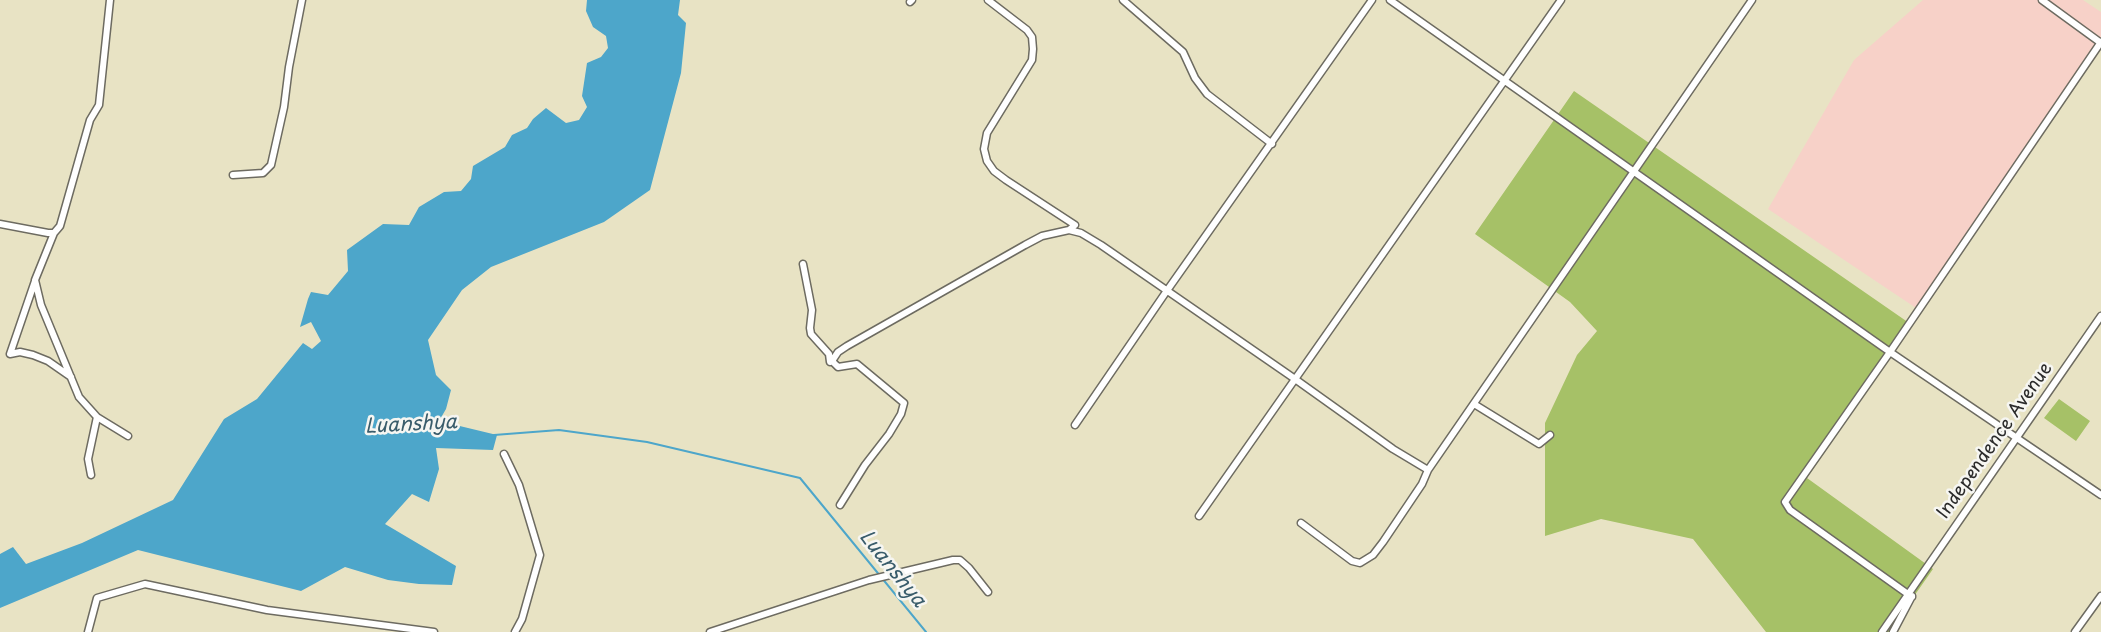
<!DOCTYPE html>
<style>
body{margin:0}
canvas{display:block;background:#e8e3c4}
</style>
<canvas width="2101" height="632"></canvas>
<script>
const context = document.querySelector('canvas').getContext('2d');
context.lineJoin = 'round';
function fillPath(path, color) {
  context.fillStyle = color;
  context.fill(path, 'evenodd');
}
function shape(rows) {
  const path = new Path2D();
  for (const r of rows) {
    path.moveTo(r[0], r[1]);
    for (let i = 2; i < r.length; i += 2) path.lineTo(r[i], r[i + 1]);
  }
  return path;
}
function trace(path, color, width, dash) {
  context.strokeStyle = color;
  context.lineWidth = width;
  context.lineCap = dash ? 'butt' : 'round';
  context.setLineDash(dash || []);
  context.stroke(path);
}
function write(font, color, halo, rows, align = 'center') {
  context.font = font + ' "Playpen Sans",sans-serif';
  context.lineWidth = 5;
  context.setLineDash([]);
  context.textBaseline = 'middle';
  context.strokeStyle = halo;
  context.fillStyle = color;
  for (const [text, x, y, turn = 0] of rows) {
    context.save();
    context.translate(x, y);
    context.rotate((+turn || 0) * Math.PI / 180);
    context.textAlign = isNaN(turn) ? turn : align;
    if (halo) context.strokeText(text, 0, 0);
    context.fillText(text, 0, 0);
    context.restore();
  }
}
const built = shape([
 [1923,0,2083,0,2101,12,2101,47,1919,310,1768,209,1854,60]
]);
const green = shape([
 [1574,91,1912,325,1807,478,1933,569,1889,632,1766,632,1693,539,1601,519,1545,536,1545,423,1577,355,1597,331,1570,302,1475,234],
 [2059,399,2090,421,2076,441,2044,418]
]);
const water = shape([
 [587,0,680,0,678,15,686,23,681,73,650,190,604,222,491,267,462,290,428,340,436,375,451,390,446,409,439,421,497,435,493,450,436,448,439,469,429,502,412,494,385,524,456,566,452,585,419,584,388,580,345,567,301,591,138,550,0,608,0,554,13,547,26,564,82,543,173,500,224,419,257,399,303,343,312,349,321,341,311,322,300,327,308,299,311,292,328,295,348,271,347,250,383,224,409,225,419,207,444,192,461,191,471,179,473,166,505,147,512,135,527,128,533,119,546,108,566,123,579,120,587,107,582,96,587,63,601,57,608,48,606,36,593,27,586,11]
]);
const stream = shape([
 [494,435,559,430,647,442,800,478,926,632]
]);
const street = shape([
 [988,0,1027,30,1032,37,1033,49,1032,60,987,133,984,149,987,161,994,171,1006,180,1075,225,1069,230],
 [1123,0,1183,52,1195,78,1207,94,1272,144],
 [1390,0,1890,352,2101,495],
 [2042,0,2101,43],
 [910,2,912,0],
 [233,175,263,173,271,165,284,107,289,67,302,0],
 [0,224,48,233,54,233,60,226,90,120,99,105,110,0],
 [54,233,35,280,41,305,79,397,97,417,128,436],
 [803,264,812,310,810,328,811,334,829,354,830,362,832,361,838,367,857,364,904,403,901,414,889,434,865,465,840,505],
 [35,281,10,354,20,352,33,355,48,361,71,377],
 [832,361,838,352,847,346,1025,245,1042,236,1069,230,1081,233,1101,245,1295,379,1393,449,1428,470,1752,0],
 [1474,404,1539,444,1550,435],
 [1075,425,1166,292,1372,0],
 [504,454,519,485,540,555,522,619,515,632],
 [91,475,88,459,97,417],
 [1199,516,1561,0],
 [1301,523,1352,561,1360,563,1373,555,1383,542,1422,484,1428,470],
 [1912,597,1790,510,1785,502,1890,352,2101,42],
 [88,632,97,598,145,584,267,610,434,632],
 [710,632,869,580,953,560,960,560,969,568,988,592],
 [1882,632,2101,316],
 [1893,632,1912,596],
 [2075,632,2101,596]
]);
const streetNames = [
 ["Independence Avenue",1995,441,-55]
];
const waterNames = [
 ["Luanshya",411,425,-3],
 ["Luanshya",892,569,51]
];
fillPath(built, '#f7d1c8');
fillPath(green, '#a6c167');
fillPath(water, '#4da6ca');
trace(stream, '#4da6ca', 2);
trace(street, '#6d6b61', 9);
trace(street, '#fff', 6);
write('18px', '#2b2b2b', '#f6f6f2', streetNames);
write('italic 20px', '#395c6b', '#f6f6f2', waterNames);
</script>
